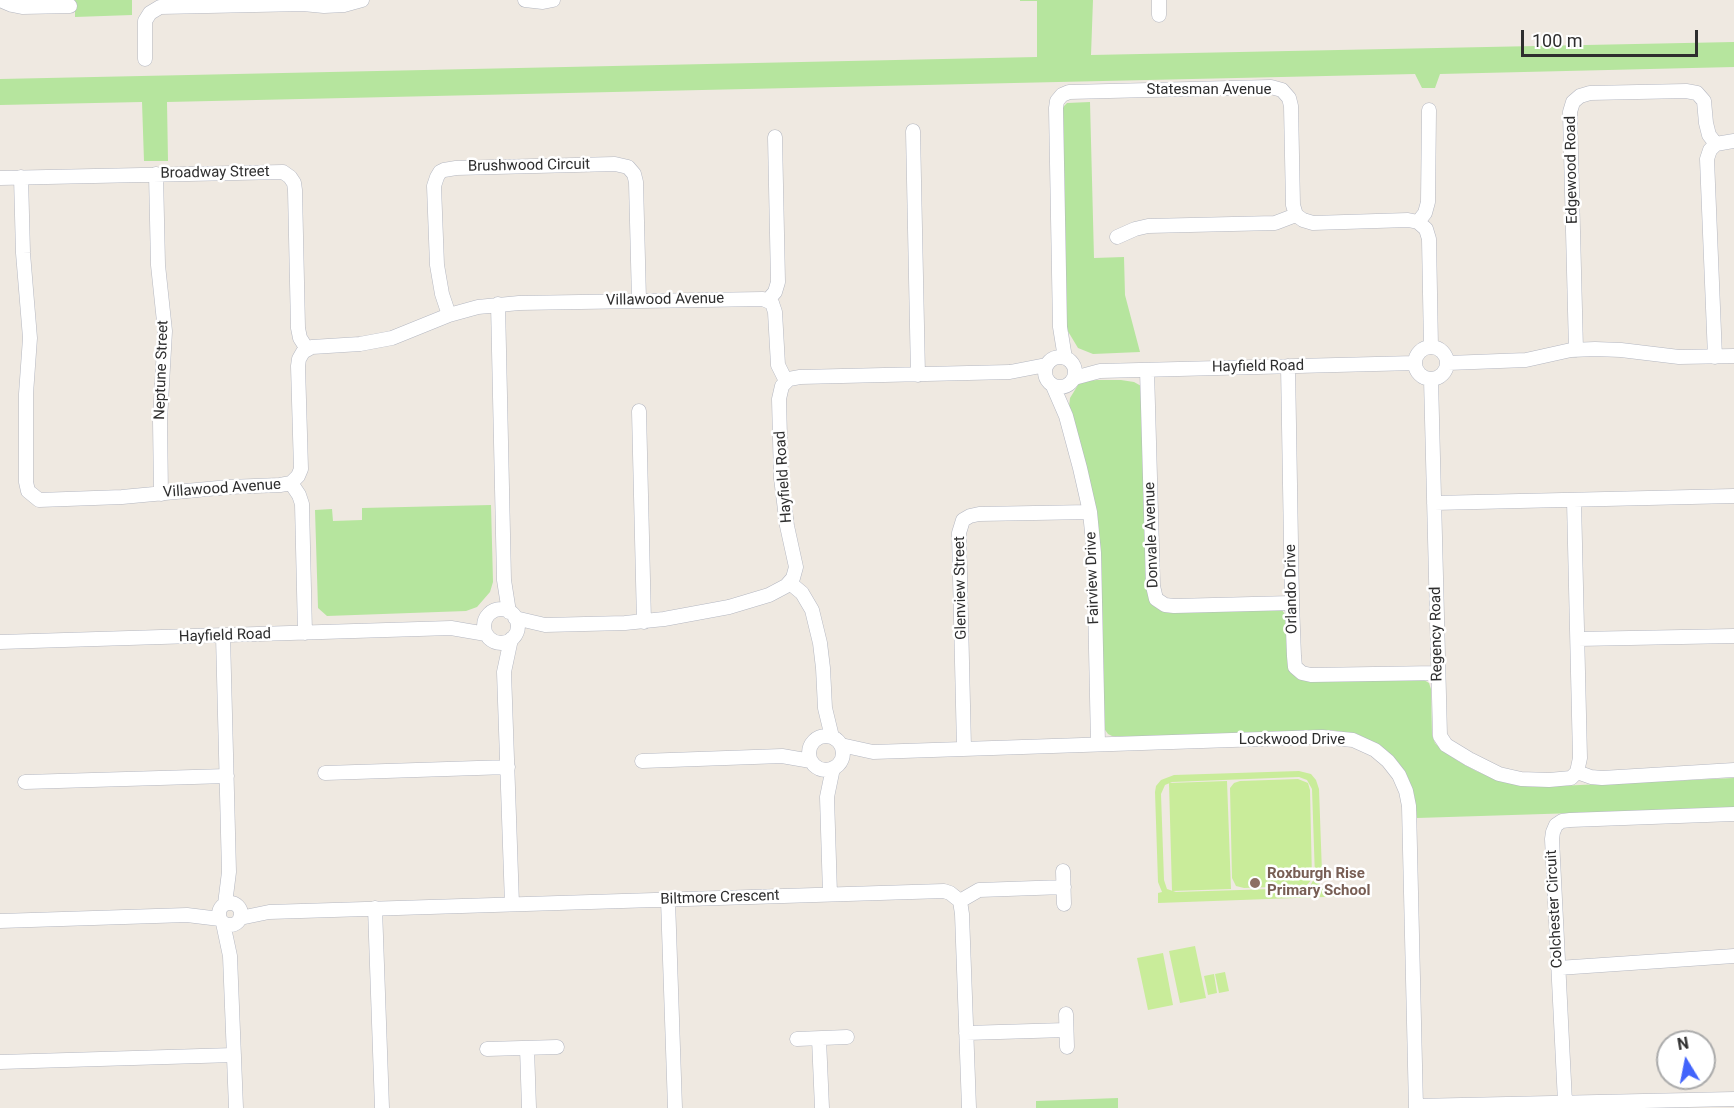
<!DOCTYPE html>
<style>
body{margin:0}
#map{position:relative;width:1734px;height:1108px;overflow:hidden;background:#efe9e1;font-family:Roboto,sans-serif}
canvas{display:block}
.north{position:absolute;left:1656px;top:1030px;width:60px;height:60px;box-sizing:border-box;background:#fff;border:2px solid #ababab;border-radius:50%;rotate:350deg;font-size:16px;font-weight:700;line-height:24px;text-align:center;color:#2e2e2e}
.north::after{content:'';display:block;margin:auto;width:21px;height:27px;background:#4264fb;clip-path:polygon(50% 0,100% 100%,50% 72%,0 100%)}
.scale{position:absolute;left:1521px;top:30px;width:177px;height:27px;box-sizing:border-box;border:3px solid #2e2e2e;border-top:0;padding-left:8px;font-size:18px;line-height:21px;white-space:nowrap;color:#2e2e2e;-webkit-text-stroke:4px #fff;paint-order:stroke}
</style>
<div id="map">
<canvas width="1734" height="1108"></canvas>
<div class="north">N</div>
<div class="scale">100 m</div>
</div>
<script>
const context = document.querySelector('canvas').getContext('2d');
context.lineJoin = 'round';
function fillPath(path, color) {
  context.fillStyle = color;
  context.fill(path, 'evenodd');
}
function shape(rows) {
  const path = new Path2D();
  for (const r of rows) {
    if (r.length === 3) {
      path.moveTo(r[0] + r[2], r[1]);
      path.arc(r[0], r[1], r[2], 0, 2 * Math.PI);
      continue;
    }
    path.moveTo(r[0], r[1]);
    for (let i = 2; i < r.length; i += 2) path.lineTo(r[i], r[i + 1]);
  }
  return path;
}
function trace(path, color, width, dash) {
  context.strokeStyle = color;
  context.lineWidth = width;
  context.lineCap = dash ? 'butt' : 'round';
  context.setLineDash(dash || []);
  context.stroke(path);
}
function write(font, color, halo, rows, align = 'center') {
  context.font = font + ' Roboto,sans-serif';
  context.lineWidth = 5;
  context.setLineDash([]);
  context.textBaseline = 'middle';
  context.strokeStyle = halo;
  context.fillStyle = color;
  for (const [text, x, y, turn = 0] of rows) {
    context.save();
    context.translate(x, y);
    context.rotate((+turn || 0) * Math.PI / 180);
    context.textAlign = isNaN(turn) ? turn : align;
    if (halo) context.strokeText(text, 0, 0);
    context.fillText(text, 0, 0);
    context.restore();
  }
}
const green = shape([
 [75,0,132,0,132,15,75,17],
 [1020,0,1093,0,1091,55,1734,42,1734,67,1440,74,1435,88,1422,88,1415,74,167,102,168,161,144,161,142,102,0,105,0,79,1037,57,1037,1,1020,1],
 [1090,102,1094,258,1124,257,1125,295,1140,352,1093,354,1078,348,1066,328,1064,170,1062,108,1067,103],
 [1098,380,1121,380,1134,382,1143,387,1152,604,1156,607,1160,609,1278,609,1282,610,1286,616,1292,673,1300,679,1424,680,1429,683,1431,689,1432,735,1435,743,1441,749,1458,761,1476,771,1496,779,1516,785,1536,787,1734,778,1734,808,1417,818,1414,795,1408,778,1398,762,1383,748,1357,734,1330,730,1122,737,1112,736,1108,734,1103,727,1099,555,1069,407,1070,398,1078,385,1082,381],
 [491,505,493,582,490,592,477,607,466,611,327,616,318,608,315,510,332,509,333,521,362,520,362,508],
 [1118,1098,1118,1108,1036,1108,1036,1101]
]);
const pitch = shape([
 [1299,771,1311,774,1316,780,1319,789,1322,873,1321,881,1318,887,1351,887,1351,896,1158,903,1158,893,1162,892,1158,882,1155,792,1156,786,1161,780,1174,775],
 [1299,777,1307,780,1312,789,1315,877,1310,886,1304,888,1176,892,1167,889,1164,880,1161,794,1165,785,1172,782],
 [1298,779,1308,783,1310,790,1312,879,1307,885,1301,886,1244,888,1236,886,1232,878,1230,788,1234,783,1240,781],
 [1227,781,1231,889,1172,891,1169,783],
 [1195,946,1206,998,1180,1003,1169,951],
 [1163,953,1173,1005,1148,1010,1137,958],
 [1225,972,1229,991,1219,993,1215,974],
 [1214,974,1217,993,1208,995,1204,976]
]);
const minor = shape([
 [0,0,12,5,22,7,70,6],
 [525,0,543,2,553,0],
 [1159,15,1159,0],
 [145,59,145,21,150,13,160,7,303,4,324,6,344,5,362,0],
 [913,131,918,375],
 [156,174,158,265,165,331,160,420,161,494],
 [21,177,23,253,30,338,26,394,26,482,28,491,39,500,122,497,229,487,280,485,291,483,298,476,301,469,298,366,299,359,303,352,312,347,360,344,392,338,449,315,478,307,519,303,763,299,772,303,775,312,778,365,786,381],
 [0,178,283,172,290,177,294,183,295,190,298,328,300,338,307,349],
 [1418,222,1425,213,1428,202,1429,110],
 [1117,237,1135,229,1148,226,1275,223,1296,215],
 [768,300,775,292,778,282,775,137],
 [498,304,504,580,509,612],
 [449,315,442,294,437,265,434,186,437,177,440,172,444,170,456,168,615,164,628,167,634,174,636,182,639,300],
 [1431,363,16],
 [1576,350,1570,112,1573,102,1580,96,1590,93,1686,91,1697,93,1704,101,1706,123,1709,135,1716,144],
 [1060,372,15],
 [1715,357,1707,159,1710,150,1716,144,1734,141],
 [1065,358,1060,327,1056,108,1057,101,1062,95,1069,92,1271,87,1282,90,1289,98,1291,106,1293,205,1296,215,1303,220,1313,223,1408,220,1418,222,1426,229,1429,239,1431,347],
 [1448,363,1526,360,1571,350,1595,349,1621,350,1679,357,1734,356],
 [1288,366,1292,603,1294,656,1295,667,1302,673,1311,675,1437,673],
 [1147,370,1153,586,1156,599,1165,605,1174,606,1292,603],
 [1074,378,1100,371,1415,363],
 [1431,379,1440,736,1446,745,1469,759,1499,774,1521,779,1549,780,1571,778,1577,772],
 [1053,386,1066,416,1080,468,1090,512,1094,553,1098,744],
 [639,411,644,622],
 [291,483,299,495,302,504,305,633],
 [1574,501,1580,758,1577,772],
 [1434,503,1734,496],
 [790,583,802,593,812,610,820,643,823,668,825,708,832,737],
 [501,626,17],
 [515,618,545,625,625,623,664,619,729,607,769,595,786,586,793,578,796,567,787,526,781,478,779,399,782,386,789,379,800,377,1010,372,1046,365],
 [223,636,229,872,225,904],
 [511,639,504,672,512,904],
 [1578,639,1734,636],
 [0,642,451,628,486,634],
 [826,753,17],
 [841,745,873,752,1322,737,1353,740,1375,750,1388,761,1399,775,1406,791,1409,806,1416,1108],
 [964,748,959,533,963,520,970,516,979,514,1090,512],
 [642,761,782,756,811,761],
 [1577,772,1591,777,1602,778,1734,770],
 [325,773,508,767],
 [25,782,227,776],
 [1063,871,1064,904],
 [830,894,827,797,833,768],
 [668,900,675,1108],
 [960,901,979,890,1064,887],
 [230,914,11],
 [375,908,382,1108],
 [240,918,269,912,944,891,950,893,960,901,962,914,969,1108],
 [0,921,187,915,220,919],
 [223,923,230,956,236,1108],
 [1558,968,1734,956],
 [1066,1014,1067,1047],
 [966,1033,1066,1030],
 [797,1039,847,1037],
 [819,1039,822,1108],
 [527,1048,529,1108],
 [487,1049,557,1047],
 [0,1062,234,1055],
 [1565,1102,1552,839,1553,832,1556,825,1562,821,1570,820,1734,814],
 [1416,1106,1734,1099]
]);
const markers = [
 [1255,883,6,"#8d6e63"]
];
const streetNames = [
 ["Statesman Avenue",1209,90],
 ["Brushwood Circuit",529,166,-1],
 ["Edgewood Road",1572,170,-91],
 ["Broadway Street",215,173,-1],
 ["Villawood Avenue",665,300,-1],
 ["Hayfield Road",1258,367,-1],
 ["Neptune Street",162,370,-88],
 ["Hayfield Road",784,477,-94],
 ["Villawood Avenue",222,489,-4],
 ["Donvale Avenue",1152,535,-92],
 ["Fairview Drive",1093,578,-92],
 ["Glenview Street",961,588,-91],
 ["Orlando Drive",1292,589,-91],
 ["Regency Road",1437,634,-91],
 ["Hayfield Road",225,636,-2],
 ["Lockwood Drive",1292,740],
 ["Biltmore Crescent",720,898,-2],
 ["Colchester Circuit",1555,909,-93]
];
const educationNames = [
 ["Roxburgh Rise",1267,874],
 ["Primary School",1267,891]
];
fillPath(green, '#b6e59e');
fillPath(pitch, '#c9ec9a');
trace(minor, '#b4b7c1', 15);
trace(minor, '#fff', 14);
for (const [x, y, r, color] of markers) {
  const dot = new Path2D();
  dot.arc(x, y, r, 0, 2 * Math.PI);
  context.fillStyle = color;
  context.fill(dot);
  trace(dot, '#fff', 2);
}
write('15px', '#2e2e2e', '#fff', streetNames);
write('bold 15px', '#785e54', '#fff', educationNames, 'left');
</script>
